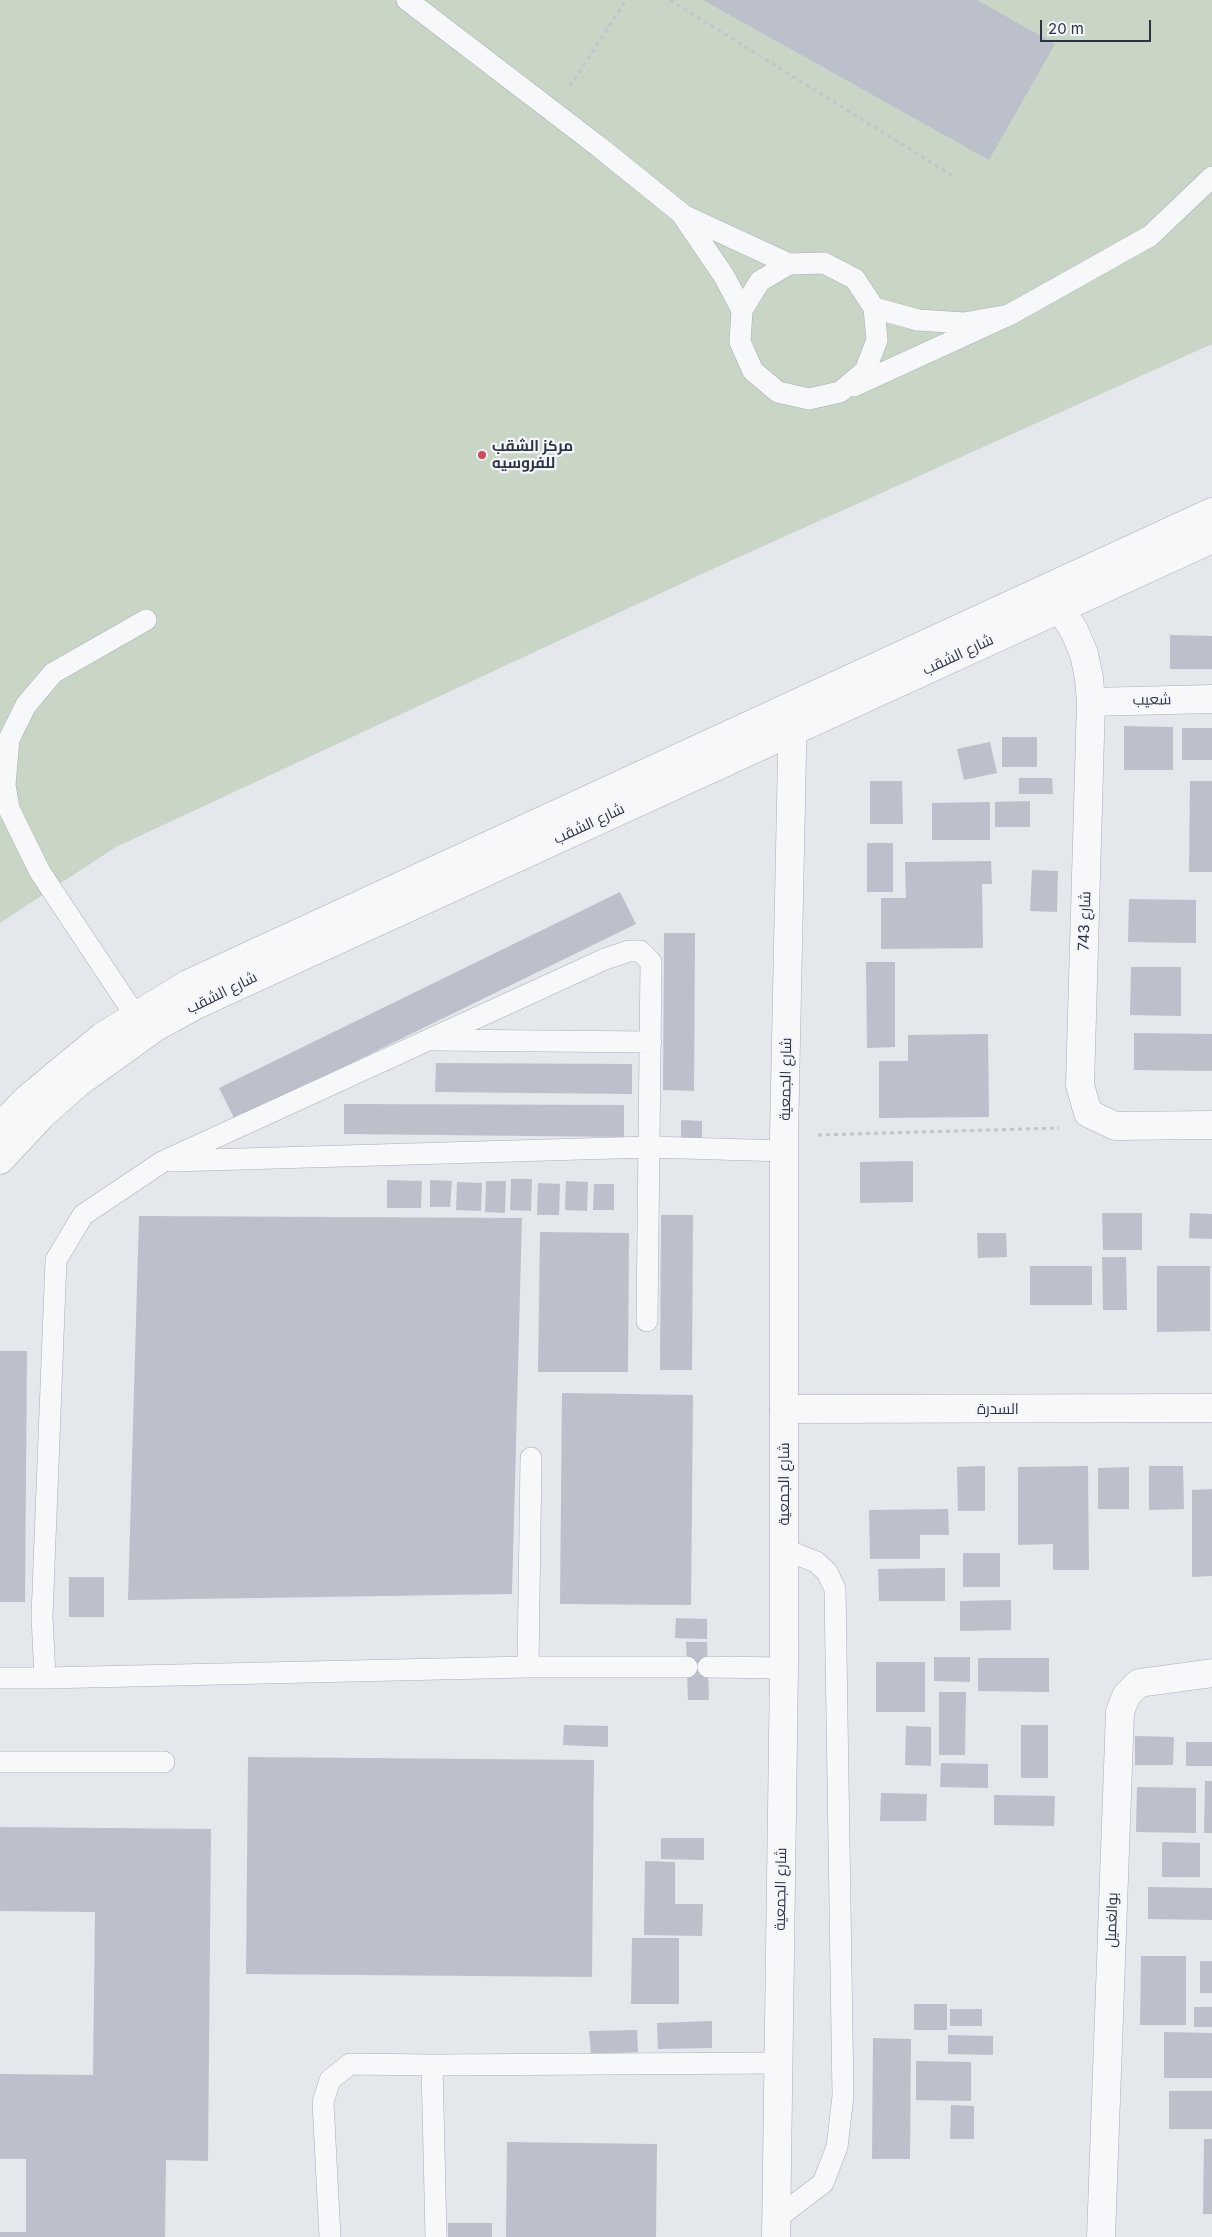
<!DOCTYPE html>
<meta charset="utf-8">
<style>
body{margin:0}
#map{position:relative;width:1212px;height:2237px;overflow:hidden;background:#e4e7ec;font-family:Inter,sans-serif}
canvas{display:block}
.scale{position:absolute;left:1040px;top:20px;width:111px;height:22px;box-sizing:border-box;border:2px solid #2b3445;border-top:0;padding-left:6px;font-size:15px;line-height:18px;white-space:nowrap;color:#2b3445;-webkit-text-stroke:4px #f4f6f9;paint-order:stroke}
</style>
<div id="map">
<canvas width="1212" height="2237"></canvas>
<div class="scale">20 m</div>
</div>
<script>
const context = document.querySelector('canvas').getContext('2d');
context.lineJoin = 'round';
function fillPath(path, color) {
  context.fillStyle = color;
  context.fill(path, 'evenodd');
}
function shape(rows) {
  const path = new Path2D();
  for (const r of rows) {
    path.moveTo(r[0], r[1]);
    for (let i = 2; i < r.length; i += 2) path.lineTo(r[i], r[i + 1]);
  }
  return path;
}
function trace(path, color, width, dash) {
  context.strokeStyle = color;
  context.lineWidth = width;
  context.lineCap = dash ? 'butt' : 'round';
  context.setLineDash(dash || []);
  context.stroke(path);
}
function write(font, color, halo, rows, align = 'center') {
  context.font = font + ' Inter,Cairo,sans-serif';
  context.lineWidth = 4.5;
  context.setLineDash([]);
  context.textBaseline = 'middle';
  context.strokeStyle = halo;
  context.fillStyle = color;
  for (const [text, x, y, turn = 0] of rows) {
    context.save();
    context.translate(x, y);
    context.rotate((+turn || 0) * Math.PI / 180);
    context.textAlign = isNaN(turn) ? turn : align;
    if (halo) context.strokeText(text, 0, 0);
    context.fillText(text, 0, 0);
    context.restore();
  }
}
const green = shape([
 [0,0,1212,0,1212,344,717,567,116,847,0,923]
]);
const building = shape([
 [703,0,977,0,1055,44,989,160],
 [1170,635,1212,636,1212,669,1170,669],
 [1124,726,1173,727,1173,770,1124,770],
 [1182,728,1212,728,1212,760,1182,760],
 [1002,737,1037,737,1037,767,1002,767],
 [990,742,997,773,964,780,957,749],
 [1019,778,1052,778,1053,794,1019,794],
 [870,781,902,781,903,824,870,824],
 [1190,781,1212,781,1212,872,1189,872],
 [1030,801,1030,827,995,827,995,802],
 [990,802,990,840,932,840,932,803],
 [867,843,893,843,893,892,867,892],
 [991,861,992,884,982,884,983,948,881,949,881,898,906,898,905,862],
 [1032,870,1058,871,1057,912,1030,911],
 [620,892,636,924,235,1120,219,1088],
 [1129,899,1196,900,1196,943,1128,942],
 [664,933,695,933,694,1091,663,1090],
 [866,962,895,962,895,1047,867,1048],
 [1131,967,1181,967,1181,1016,1130,1015],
 [1134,1033,1212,1034,1212,1071,1134,1070],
 [988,1034,989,1117,879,1118,879,1061,908,1061,908,1035],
 [436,1063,632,1064,632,1094,435,1092],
 [344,1104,624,1105,624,1137,344,1134],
 [681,1120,702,1121,702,1142,681,1142],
 [913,1161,913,1202,860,1203,860,1162],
 [511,1179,532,1179,531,1211,510,1210],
 [387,1180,422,1181,421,1208,387,1208],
 [430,1180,452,1181,450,1207,430,1207],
 [486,1181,506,1181,505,1213,485,1212],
 [566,1181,588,1182,587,1211,565,1210],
 [457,1182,482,1183,481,1211,456,1210],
 [538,1183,560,1184,559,1215,537,1215],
 [594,1184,614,1184,614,1210,593,1210],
 [1102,1213,1142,1213,1142,1250,1103,1250],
 [1190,1213,1212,1214,1212,1239,1189,1238],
 [661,1215,693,1215,692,1370,660,1370],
 [139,1216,522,1218,512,1594,128,1600],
 [540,1232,629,1233,628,1372,538,1372],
 [977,1233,1006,1233,1007,1257,978,1258],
 [1102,1257,1126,1257,1127,1310,1103,1310],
 [1030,1266,1092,1266,1092,1305,1030,1305],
 [1157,1266,1210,1266,1210,1331,1157,1332],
 [0,1351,27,1351,25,1602,0,1602],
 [562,1393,693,1395,691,1605,560,1604],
 [985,1466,985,1511,958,1511,957,1467],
 [1088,1466,1089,1570,1053,1570,1053,1544,1018,1545,1018,1467],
 [1149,1466,1183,1466,1184,1509,1149,1510],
 [1129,1467,1129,1509,1098,1509,1098,1468],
 [1212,1489,1212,1576,1192,1577,1192,1490],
 [948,1509,949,1535,920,1535,920,1559,870,1559,869,1510],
 [963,1553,1000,1553,1000,1587,963,1587],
 [945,1568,945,1601,879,1601,878,1569],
 [69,1577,104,1577,104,1617,69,1617],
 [1011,1600,1011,1630,960,1631,960,1601],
 [676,1618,707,1619,707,1639,675,1638],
 [686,1642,707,1642,709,1700,688,1700],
 [934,1657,970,1657,970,1682,934,1681],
 [978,1658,1049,1658,1049,1692,978,1691],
 [876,1662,925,1662,925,1712,876,1712],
 [939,1692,966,1692,965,1755,939,1755],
 [564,1725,608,1726,608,1747,563,1745],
 [1021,1725,1048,1725,1048,1778,1021,1778],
 [906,1726,931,1727,931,1766,905,1765],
 [1135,1736,1174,1737,1173,1765,1135,1765],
 [1186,1742,1212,1742,1212,1766,1186,1766],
 [248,1757,594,1760,592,1977,246,1974],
 [941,1763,988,1764,988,1788,940,1787],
 [1205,1781,1212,1781,1212,1833,1204,1833],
 [1137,1787,1196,1788,1196,1833,1136,1832],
 [881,1793,927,1794,926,1821,880,1821],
 [994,1795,1055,1796,1054,1826,994,1825],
 [0,1827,211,1829,208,2161,166,2160,165,2237,0,2237,0,2232,26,2232,26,2159,0,2159,0,2074,93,2075,95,1912,0,1911],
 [661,1838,704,1838,704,1860,661,1859],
 [1162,1842,1200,1843,1200,1877,1162,1877],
 [645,1861,675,1862,675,1904,703,1904,702,1936,644,1935],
 [1148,1887,1212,1888,1212,1920,1148,1919],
 [632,1938,679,1938,679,2004,631,2004],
 [1141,1956,1186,1956,1186,2025,1140,2025],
 [1200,1961,1212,1961,1212,1993,1200,1993],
 [914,2004,947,2004,947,2030,914,2030],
 [1194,2007,1212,2007,1212,2027,1194,2027],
 [950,2009,982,2009,982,2026,950,2026],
 [712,2021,712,2048,658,2049,657,2023],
 [637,2030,638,2052,591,2054,589,2031],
 [1164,2032,1212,2033,1212,2078,1164,2078],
 [948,2035,993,2036,993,2055,948,2054],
 [873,2038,911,2039,910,2159,872,2159],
 [916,2061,971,2062,971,2101,916,2100],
 [1169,2091,1212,2091,1212,2129,1169,2129],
 [951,2105,974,2106,974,2139,950,2139],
 [1204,2139,1212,2139,1212,2214,1203,2214],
 [507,2142,657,2144,656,2237,506,2237],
 [448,2223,492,2223,492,2237,448,2237]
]);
const path = shape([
 [670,0,953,176],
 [570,86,626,0],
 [818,1135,1059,1128]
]);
const service = shape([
 [407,0,598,146,681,213,724,276,742,310],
 [683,215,789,264],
 [874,308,877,340,865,371,840,392,809,399,778,392,753,371,740,342,742,310,760,281,789,264,824,263,855,279,874,308,918,320,964,323,1009,315],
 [854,386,1009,315,1150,236,1212,177],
 [135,1015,40,872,9,809,5,785,9,739,26,705,53,673,146,620],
 [435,1040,651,1042],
 [173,1161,649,1147,784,1151],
 [647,1321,651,962,640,951,629,951,605,959,162,1162,83,1215,56,1260,42,1616,45,1678,528,1667,687,1667],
 [528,1667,531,1458],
 [708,1667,784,1668],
 [0,1678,45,1678],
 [0,1762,164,1762],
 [432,2065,436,2237],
 [777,2218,823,2183,837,2147,843,2096,835,1589,827,1572,816,1562,784,1549],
 [330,2237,323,2102,330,2080,350,2064,432,2065,779,2063]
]);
const minor = shape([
 [1060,609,1074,630,1084,654,1089,678,1091,702,1080,1085,1088,1113,1115,1126,1212,1125],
 [1091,702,1212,699],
 [784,1409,1212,1408],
 [1101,2237,1120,1712,1126,1696,1139,1683,1212,1673]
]);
const tertiary = shape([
 [0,1127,27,1099,103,1036,188,984,1212,512],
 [0,1160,42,1115,78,1083,156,1027,198,1004,1212,539],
 [776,2237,784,1668,784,1136,793,707]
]);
const markers = [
 [482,455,5,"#d1495b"]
];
const poiNames = [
 ["مركز الشقب",492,446],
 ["للفروسيه",492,463]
];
const streetNames = [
 ["شارع الشقب",958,655,-25],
 ["شعيب",1152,700,-1],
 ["شارع الشقب",589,824,-25],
 ["شارع 743",1085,921,-88],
 ["شارع الشقب",222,993,-26],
 ["شارع الجمعية",786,1079,-89],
 ["السدرة",998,1409],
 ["شارع الجمعية",784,1484,-90],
 ["شارع الجمعية",781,1889,-89],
 ["بوالغميل",1112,1920,-88]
];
fillPath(green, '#c9d6c5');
fillPath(building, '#bbc0ca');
trace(service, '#a9aeb7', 22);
trace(minor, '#a9aeb7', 29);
trace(tertiary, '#a9aeb7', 29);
trace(path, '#c2c5cb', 3, [4, 4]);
trace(service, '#f7f8fa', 21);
trace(minor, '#f7f8fa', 28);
trace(tertiary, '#f7f8fa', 28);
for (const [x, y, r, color] of markers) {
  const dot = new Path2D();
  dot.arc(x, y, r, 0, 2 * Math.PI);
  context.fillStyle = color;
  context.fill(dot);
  trace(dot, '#f4f6f9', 2);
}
write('bold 15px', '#2b3445', '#f4f6f9', poiNames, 'left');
write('15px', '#2b3445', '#f4f6f9', streetNames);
</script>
